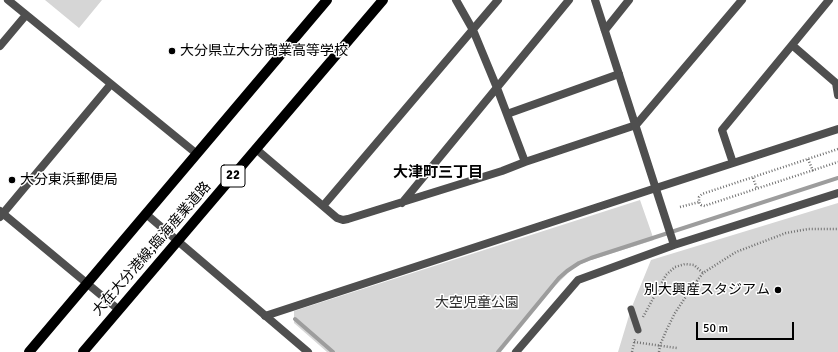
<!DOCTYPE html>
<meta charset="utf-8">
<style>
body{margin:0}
#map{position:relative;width:838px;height:352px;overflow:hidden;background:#fff;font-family:Signika,sans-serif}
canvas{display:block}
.scale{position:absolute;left:696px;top:322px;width:98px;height:18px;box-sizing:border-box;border:2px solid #000;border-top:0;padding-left:5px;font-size:12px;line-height:14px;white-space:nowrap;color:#000;-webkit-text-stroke:3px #fff;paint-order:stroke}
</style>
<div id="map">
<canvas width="838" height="352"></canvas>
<div class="scale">50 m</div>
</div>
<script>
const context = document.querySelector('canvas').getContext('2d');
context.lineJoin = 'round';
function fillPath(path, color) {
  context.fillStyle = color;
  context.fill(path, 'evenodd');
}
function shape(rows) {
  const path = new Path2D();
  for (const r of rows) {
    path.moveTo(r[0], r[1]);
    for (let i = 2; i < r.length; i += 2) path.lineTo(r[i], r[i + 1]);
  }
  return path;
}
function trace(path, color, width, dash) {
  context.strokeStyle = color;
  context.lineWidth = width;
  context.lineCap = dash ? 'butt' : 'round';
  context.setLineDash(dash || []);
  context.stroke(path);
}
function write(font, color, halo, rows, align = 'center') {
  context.font = font + ' Signika,"Noto Sans JP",sans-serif';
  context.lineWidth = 3;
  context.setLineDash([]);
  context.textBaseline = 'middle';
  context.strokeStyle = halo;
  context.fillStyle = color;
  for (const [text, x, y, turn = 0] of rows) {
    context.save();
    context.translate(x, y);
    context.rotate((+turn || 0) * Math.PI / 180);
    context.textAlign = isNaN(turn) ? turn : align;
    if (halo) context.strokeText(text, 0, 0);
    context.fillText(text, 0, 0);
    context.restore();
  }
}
const green = shape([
 [45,0,102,0,79,28],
 [640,200,654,240,591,260,579,265,572,269,555,286,501,352,327,352,294,323,294,311],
 [838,203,838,352,618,352,631,309,651,260]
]);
const stream = shape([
 [295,319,333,352],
 [498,352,559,278,567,271,579,263,591,258,838,178]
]);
const path = shape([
 [838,149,702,194,699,197,699,202,701,205,705,206,707,205,838,162],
 [808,159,813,171],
 [753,178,757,189],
 [680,207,699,202],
 [643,317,666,275,675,267,685,264,694,265,703,273],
 [634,342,677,348],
 [632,352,635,339],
 [659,352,660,345,667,329,675,313,693,286,703,273,736,252,786,233,808,229,838,229]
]);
const service = shape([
 [631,309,638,330]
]);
const minor = shape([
 [8,0,197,154],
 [456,0,473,30,497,88,525,162],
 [829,0,792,45,836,83,838,95],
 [605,30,629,0],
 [0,46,26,15],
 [507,114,619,74],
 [256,149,337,218,343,220,348,219,502,171,525,162,636,125,742,0],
 [733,163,722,130,792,45],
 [402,203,569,0],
 [323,206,498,0],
 [0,217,111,84],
 [265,316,656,188,838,129]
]);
const tertiary = shape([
 [595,0,674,245],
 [0,211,119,310],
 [146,214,308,352],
 [516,352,578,280,674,245,838,193]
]);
const primary = shape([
 [29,352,327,0],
 [83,352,383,0]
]);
const markers = [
 [172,51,4,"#000"],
 [12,180,4,"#000"],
 [778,290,4,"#000"]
];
const shields = [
 [233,176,24]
];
const shieldNames = [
 ["22",233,176]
];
const poiNames = [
 ["大分県立大分商業高等学校",180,51],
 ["大分東浜郵便局",20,180],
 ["別大興産スタジアム",770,290,"right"]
];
const streetNames = [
 ["大在大分港線;臨海産業道路",152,249,-49]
];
const parkNames = [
 ["大空児童公園",477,303]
];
const neighbourhoodNames = [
 ["大津町三丁目",438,173]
];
fillPath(green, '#d6d6d6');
trace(stream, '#9d9d9d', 4);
trace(path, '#717171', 2.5, [1, 2]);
trace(service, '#4f4f4f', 7);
trace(minor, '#4f4f4f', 8);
trace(tertiary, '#4f4f4f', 8);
trace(primary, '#000', 10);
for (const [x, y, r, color] of markers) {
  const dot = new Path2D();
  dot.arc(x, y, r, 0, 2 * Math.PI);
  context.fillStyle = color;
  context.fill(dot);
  trace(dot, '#fff', 1.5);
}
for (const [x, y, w] of shields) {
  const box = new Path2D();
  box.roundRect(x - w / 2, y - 11, w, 22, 3);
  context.fillStyle = '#fff';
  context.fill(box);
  trace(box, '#000', 1);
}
write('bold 13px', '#000', null, shieldNames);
write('14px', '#000', '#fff', poiNames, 'left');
write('14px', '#000', '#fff', streetNames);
write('14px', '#2d2d2d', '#fff', parkNames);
write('bold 15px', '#000', '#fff', neighbourhoodNames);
</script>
